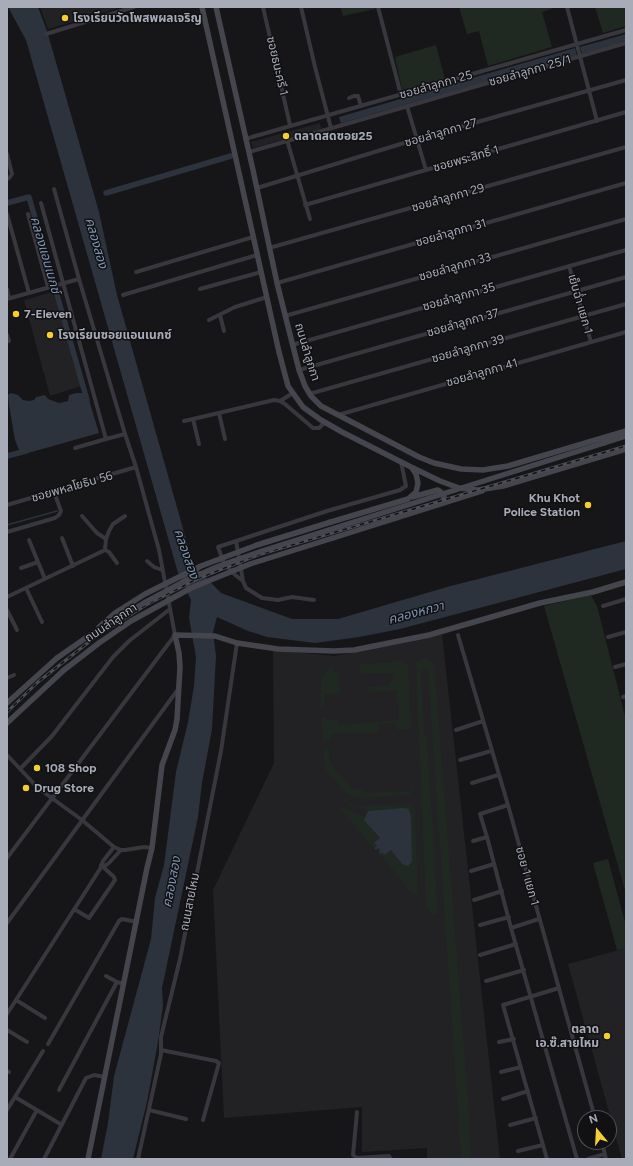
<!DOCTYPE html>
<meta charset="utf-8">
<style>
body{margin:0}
#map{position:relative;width:633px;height:1166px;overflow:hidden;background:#161618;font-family:Figtree,sans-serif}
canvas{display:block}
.frame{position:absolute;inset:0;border:8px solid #a8abb8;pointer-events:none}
.north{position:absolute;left:577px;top:1110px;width:40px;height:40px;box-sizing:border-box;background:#111113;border:1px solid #4d4f55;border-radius:50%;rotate:342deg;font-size:11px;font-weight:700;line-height:16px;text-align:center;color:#a8abb8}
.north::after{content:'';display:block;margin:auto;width:14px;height:18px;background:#f4ce32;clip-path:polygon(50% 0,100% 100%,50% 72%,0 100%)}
</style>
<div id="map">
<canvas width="633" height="1166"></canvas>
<div class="frame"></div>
<div class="north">N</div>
</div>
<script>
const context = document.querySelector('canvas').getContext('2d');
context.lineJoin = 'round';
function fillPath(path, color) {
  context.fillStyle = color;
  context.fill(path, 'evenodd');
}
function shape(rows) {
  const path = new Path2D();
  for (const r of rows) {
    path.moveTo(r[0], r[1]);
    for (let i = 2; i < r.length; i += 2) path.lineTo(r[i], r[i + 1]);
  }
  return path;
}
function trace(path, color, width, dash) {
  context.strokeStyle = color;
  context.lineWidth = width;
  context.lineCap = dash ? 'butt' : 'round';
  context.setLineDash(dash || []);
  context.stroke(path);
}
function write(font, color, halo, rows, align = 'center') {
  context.font = font + ' Figtree,"Noto Sans Thai",sans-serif';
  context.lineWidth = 3;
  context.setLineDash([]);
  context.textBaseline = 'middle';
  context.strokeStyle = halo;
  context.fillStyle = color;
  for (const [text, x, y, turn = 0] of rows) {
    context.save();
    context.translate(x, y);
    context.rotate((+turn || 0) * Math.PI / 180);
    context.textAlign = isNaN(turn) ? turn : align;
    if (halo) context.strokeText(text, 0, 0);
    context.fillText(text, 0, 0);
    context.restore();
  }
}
const built = shape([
 [40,7,122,7,48,29],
 [320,123,321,129,253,148,251,142],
 [53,292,81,386,50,396,24,300],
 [442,634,500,1159,427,1159,427,1148,362,1152,362,1107,224,1118,213,890,274,763,273,650,335,656],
 [626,948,626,1159,622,1159,568,964]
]);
const green = shape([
 [340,7,375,7,375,9,343,16],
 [459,7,557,7,542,12,552,47,488,66,479,31,467,34],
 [595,7,626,7,626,26,603,33],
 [436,45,445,79,403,91,402,89,395,57],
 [591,595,597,606,626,720,626,894,544,606],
 [421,659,429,659,434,663,469,1112,471,1159,461,1159,428,670,421,671,424,736,427,736,438,913,432,915,426,906,416,664],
 [401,661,408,666,411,729,397,730,396,723,378,725,378,733,331,734,331,740,323,741,321,718,326,717,327,720,338,720,339,725,399,720,397,690,370,692,368,690,368,687,390,685,390,682,394,681,393,673,364,674,360,670,360,664],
 [339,665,333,668,335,672,340,670,337,679,338,684,342,692,338,692,337,694,325,694,323,707,321,707,321,679,330,667],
 [323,749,329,749,330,760,333,767,352,789,364,789,365,793,411,791,411,786,413,786,413,791,408,795,362,798,354,797,346,793,327,771,324,762],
 [338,796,352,804,359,806,409,804,413,806,415,810,418,895,416,895,411,892,380,854,381,852,391,850,402,864,411,865,412,862,410,812,403,808,368,811,367,809,352,806,342,800],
 [338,806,365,817,364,820,380,839,377,846,374,848],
 [608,859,626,926,626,948,617,950,593,863]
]);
const water = shape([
 [8,7,38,7,47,31,99,212,117,295,193,564,221,593,292,619,338,619,447,587,626,541,626,569,400,629,359,637,315,643,267,637,248,631,217,617,213,632,216,656,212,729,202,783,198,817,162,988,163,1005,158,1042,147,1102,133,1159,101,1159,108,1123,114,1076,151,939,155,898,164,865,176,772,188,722,194,686,196,657,189,618,191,600,178,573,26,40],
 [626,34,626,41,582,54,580,47],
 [575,48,577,56,341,123,339,117],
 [11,393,18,395,23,400,29,401,34,400,36,397,45,395,48,399,59,403,68,401,69,395,76,393,87,393,99,433,21,455,15,440,9,405,8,395],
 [403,808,409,809,411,818,412,862,408,866,402,864,391,850,384,855,382,852,380,854,379,852,380,850,378,848,376,850,374,848,377,846,374,843,380,838,364,820,368,811]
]);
const stream = shape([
 [7,525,57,511]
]);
const canal = shape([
 [106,193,231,156],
 [7,203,29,197,87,400],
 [7,456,26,451]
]);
const street = shape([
 [263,7,290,125],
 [301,7,315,67,331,128],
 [378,7,401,95],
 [567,7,597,121],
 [46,34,134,7],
 [349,98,354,96,358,96,361,106],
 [407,106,426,170],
 [245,139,626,30],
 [287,140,310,219],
 [249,152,626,43],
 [7,154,12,174,10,177,7,179],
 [257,188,417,139,626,80],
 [41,203,106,439,125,434],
 [305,205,626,112],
 [7,214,29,293],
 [28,214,48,287],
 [269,248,626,147],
 [569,266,591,342],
 [136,272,253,237],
 [277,283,626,183],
 [7,289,9,298],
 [200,289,261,272],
 [123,295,257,255],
 [7,299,79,279],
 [220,315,224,331],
 [285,316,626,219],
 [209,320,235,307,267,297],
 [7,335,9,341],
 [292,345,626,250],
 [299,370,626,277],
 [309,394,626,304],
 [280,401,293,393],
 [219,413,225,439],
 [338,415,626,332],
 [184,421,193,419],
 [199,444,193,419,274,400,280,401,285,404,313,428,319,428,325,422],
 [75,448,106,439],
 [7,505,136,467],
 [82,516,97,533,106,539],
 [7,532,55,518,59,515,61,511,54,492],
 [62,538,73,566],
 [29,540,45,579],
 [236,541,243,581,246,588,262,598,278,600,292,597,314,600],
 [105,550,106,539,109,531,113,524,125,516],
 [147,561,154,567,162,570],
 [21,568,38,562],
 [243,581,234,574,224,563,218,547,327,511,400,490,406,486,401,462],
 [26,588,42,622],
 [7,597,105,550,109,552,117,563],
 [603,606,626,599],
 [7,610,17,630],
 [458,635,508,805,595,1118],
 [608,637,626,632],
 [615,667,626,664],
 [7,678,14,675],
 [623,697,626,696],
 [456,730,483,721],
 [7,755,38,788,82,820,114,847,121,850,125,850,144,847,152,848],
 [460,760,491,751],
 [20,769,52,736,113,657,129,641,170,609],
 [472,783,498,775],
 [508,805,480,814,487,837,511,928,577,1159],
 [473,841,487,837],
 [7,858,175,635,159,550,136,467,125,434,79,279,54,189],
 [102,867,108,864,121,850],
 [471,871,494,864],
 [474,900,502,891],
 [74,909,89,918,115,880,114,877,101,865],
 [7,923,179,688],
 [480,925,509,917],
 [511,928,539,919],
 [480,955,516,944],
 [106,976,117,982,124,984],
 [486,981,524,970],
 [16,1000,45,1018],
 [7,1014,100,869,103,861,114,847],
 [7,1030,27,1042],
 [499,1042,514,1039],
 [48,1044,119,921,122,919,137,922],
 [161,1050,216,1061,219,1063,203,1120],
 [7,1071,9,1072],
 [501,1072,521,1067],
 [59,1090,117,982],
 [15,1097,62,1125],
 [503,1099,528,1091],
 [7,1110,43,1051],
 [149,1110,186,1119],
 [357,1112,353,1155,357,1158,389,1156,391,1159],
 [510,1125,536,1118],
 [602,1142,606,1159],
 [518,1151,543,1145],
 [10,1159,37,1110],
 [44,1159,86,1078,94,1075,105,1077],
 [138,1159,161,1054,161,1037,180,959,221,751,237,643],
 [547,1159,503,1005,559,988],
 [588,1159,605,1154]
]);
const secondary = shape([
 [202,7,279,352,288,386,303,407,321,420,342,432,411,467,440,481,459,488,468,489,478,490,503,486,626,449],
 [216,7,253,170,277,283,299,370,305,386,311,396,321,406,419,457,434,463,461,469,483,470,508,466,626,431],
 [604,443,626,436],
 [412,497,438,490,441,492,444,497,443,501,439,504],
 [331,522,408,499,416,492,418,483,416,474,412,468],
 [333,538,482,491],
 [7,703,57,658],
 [7,723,64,670],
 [88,1159,147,868,152,848,162,765,175,730,177,719,180,667,179,653,175,635,215,636,237,643,278,649,334,651,354,650,429,635,540,603,593,592,626,582]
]);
const rail = shape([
 [7,712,38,682,94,638,146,605,199,578,258,555,626,446]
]);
const secondaryBridge = shape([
 [99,627,115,613,145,594,201,566,257,545,331,522],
 [57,658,90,635,144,603,187,580,219,566,262,551,604,443],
 [64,670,99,643,131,621,191,588,250,564,333,538]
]);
const markers = [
 [65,18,4,"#f4ce32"],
 [286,136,4,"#f4ce32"],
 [16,314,4,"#f4ce32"],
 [50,335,4,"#f4ce32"],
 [588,505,4,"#f4ce32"],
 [37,768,4,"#f4ce32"],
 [26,788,4,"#f4ce32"],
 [607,1036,4,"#f4ce32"]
];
const poiNames = [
 ["โรงเรียนวัดโพสพผลเจริญ",73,18],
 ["ตลาดสดซอย25",294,136],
 ["7-Eleven",24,314],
 ["โรงเรียนซอยแอนเนกซ์",58,335],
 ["Khu Khot",580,498,"right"],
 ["Police Station",580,512,"right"],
 ["108 Shop",45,768],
 ["Drug Store",34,788],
 ["ตลาด",599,1029,"right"],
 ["เอ.ซ๊.สายไหม",599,1043,"right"]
];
const streetNames = [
 ["ซอยธนะศรี 1",277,66,77],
 ["ซอยลำลูกกา 25/1",530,71,-16],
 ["ซอยลำลูกกา 25",436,85,-16],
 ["ซอยลำลูกกา 27",441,133,-16],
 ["ซอยพระสิทธิ์ 1",466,159,-16],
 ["ซอยลำลูกกา 29",448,198,-16],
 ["ซอยลำลูกกา 31",451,233,-16],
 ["ซอยลำลูกกา 33",455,267,-16],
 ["ซอยลำลูกกา 35",459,297,-16],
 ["เย็นฉ่ำ แยก 1",580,304,74],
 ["ซอยลำลูกกา 37",463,323,-16],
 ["ซอยลำลูกกา 39",468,349,-16],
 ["ถนนลำลูกกา",307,352,73],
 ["ซอยลำลูกกา 41",482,373,-16],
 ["ซอยพหลโยธิน 56",72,487,-16],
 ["ถนนลำลูกกา",111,623,-34],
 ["ซอย 1 แยก 1",527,876,75],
 ["ถนนสายไหม",190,902,-79]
];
const waterNames = [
 ["คลองสอง",96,243,74],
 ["คลองแอนเนกซ์",45,255,74],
 ["คลองสอง",186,554,71],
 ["คลองหกวา",416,613,-15],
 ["คลองสอง",172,882,-79]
];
fillPath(built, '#222225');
fillPath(green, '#202822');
fillPath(water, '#2c333c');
trace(stream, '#2c333c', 1.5);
trace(canal, '#2c333c', 5.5);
trace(street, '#37373d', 4);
trace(secondary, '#45464d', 5.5);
trace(rail, '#4c4d54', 3);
trace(rail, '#111113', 1.5, [4.5]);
trace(secondaryBridge, '#45464d', 5.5);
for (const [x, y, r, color] of markers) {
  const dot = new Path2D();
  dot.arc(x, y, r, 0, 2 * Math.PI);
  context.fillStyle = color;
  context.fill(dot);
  trace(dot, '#111113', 1.5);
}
write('bold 12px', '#a8abb8', '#111113', poiNames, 'left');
write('12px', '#a8abb8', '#111113', streetNames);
write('italic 13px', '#7e93b4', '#111113', waterNames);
</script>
